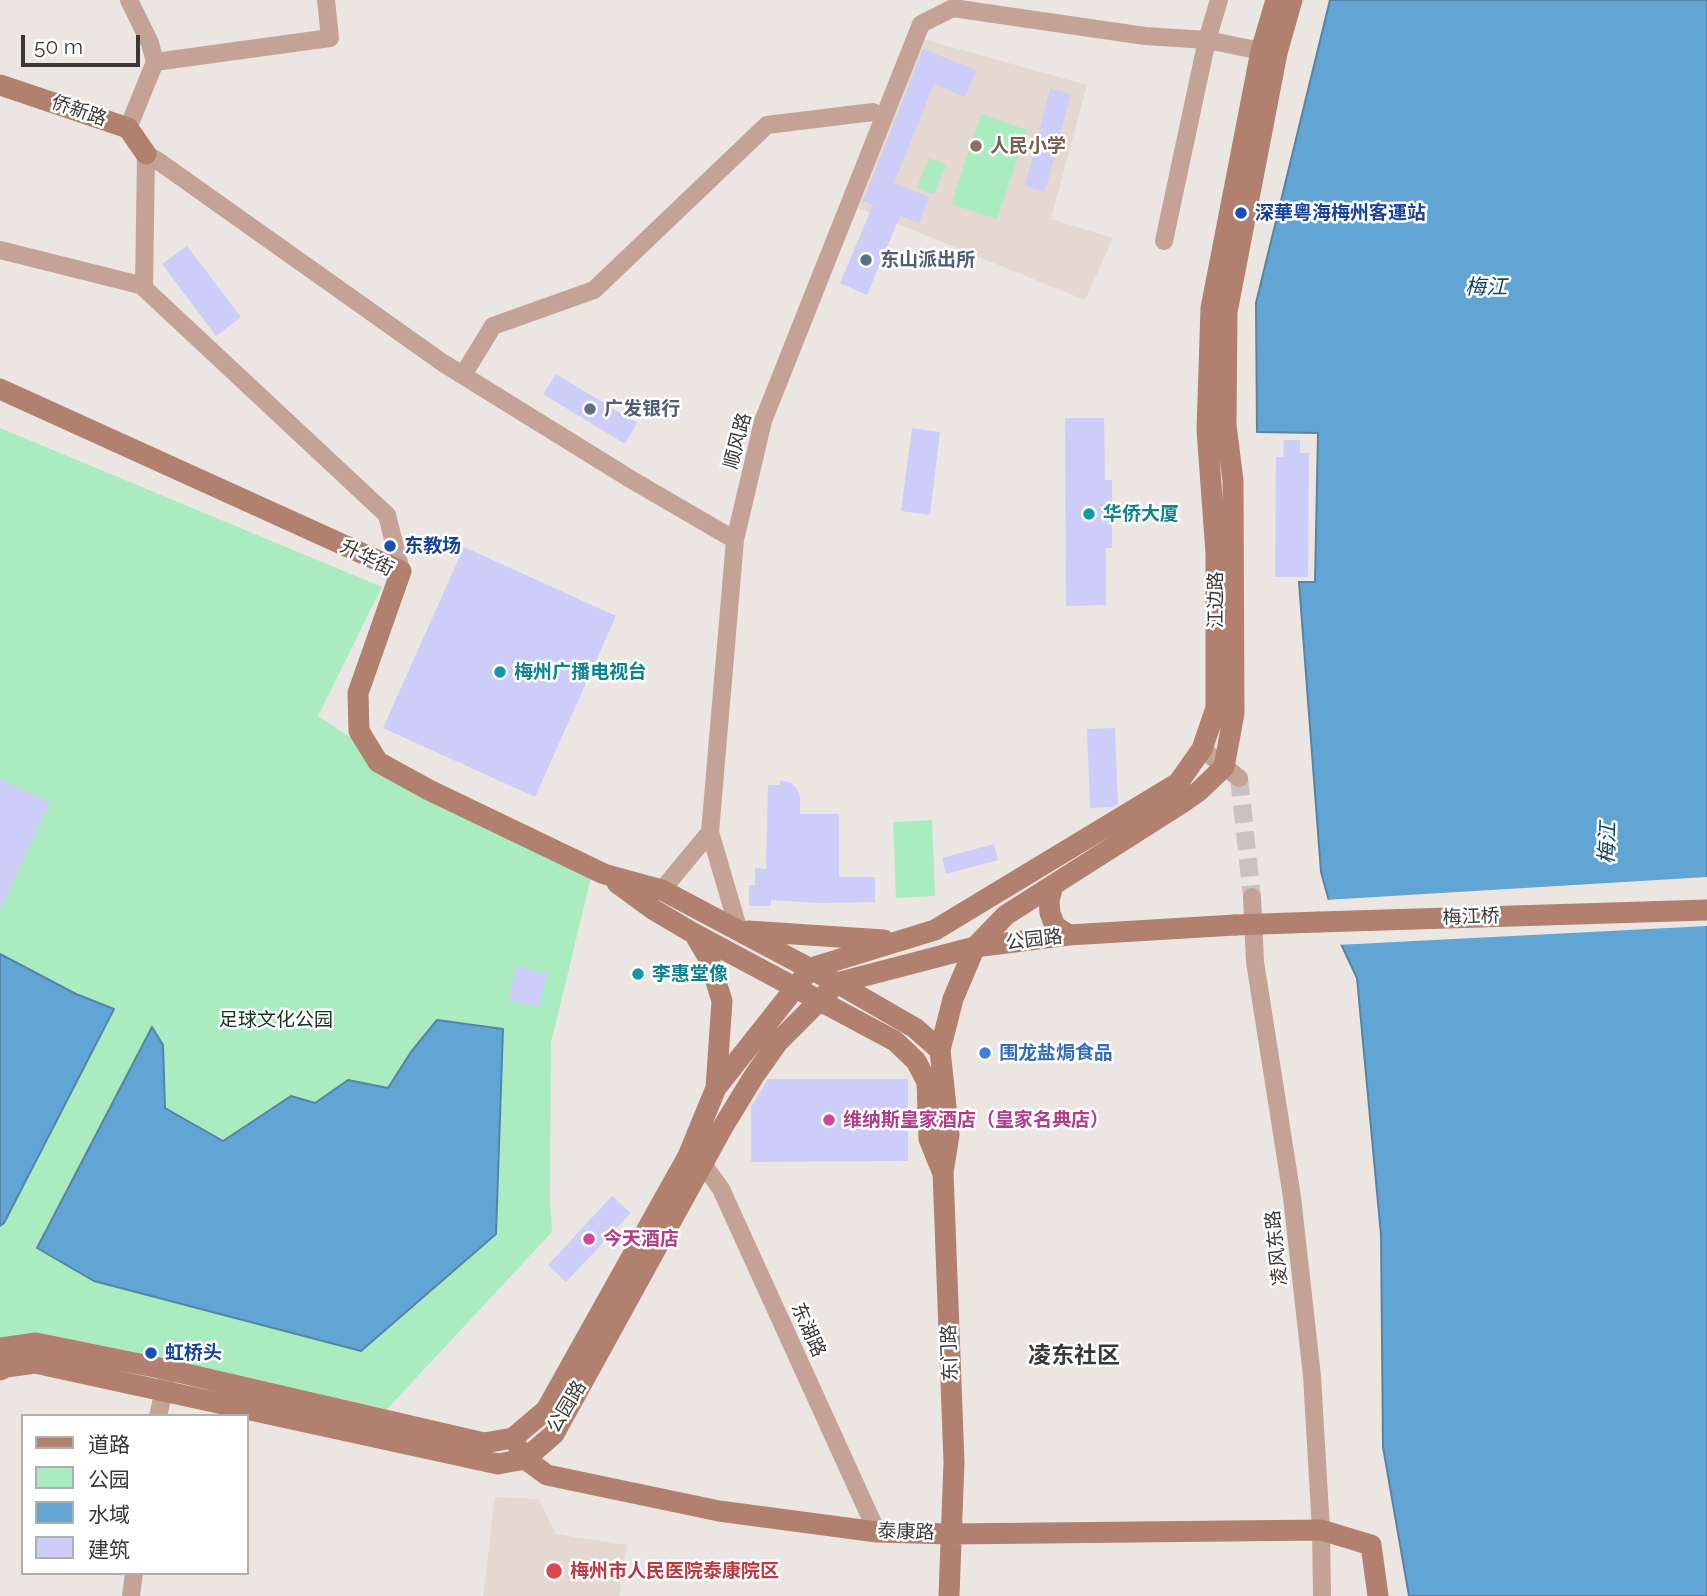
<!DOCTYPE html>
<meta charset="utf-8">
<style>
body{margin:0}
#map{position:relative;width:1707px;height:1596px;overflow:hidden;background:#ece6e3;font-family:Raleway,"Noto Sans SC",sans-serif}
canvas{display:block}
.legend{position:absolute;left:21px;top:1414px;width:228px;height:161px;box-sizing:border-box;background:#fff;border:2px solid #b0afaf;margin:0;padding:9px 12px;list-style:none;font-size:21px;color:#3a3837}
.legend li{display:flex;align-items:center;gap:14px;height:35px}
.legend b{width:35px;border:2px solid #b0afaf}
.scale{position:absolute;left:21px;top:35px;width:119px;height:32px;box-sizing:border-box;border:4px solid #3a3837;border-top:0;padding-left:9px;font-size:21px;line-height:24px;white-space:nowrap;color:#3a3837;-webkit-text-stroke:5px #fff;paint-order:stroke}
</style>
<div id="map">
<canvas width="1707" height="1596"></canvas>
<ul class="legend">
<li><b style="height:9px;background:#b2806e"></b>道路</li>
<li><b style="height:19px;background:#aaebbf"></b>公园</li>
<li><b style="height:19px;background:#61a5d5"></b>水域</li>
<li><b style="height:19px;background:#cccdf8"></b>建筑</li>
</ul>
<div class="scale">50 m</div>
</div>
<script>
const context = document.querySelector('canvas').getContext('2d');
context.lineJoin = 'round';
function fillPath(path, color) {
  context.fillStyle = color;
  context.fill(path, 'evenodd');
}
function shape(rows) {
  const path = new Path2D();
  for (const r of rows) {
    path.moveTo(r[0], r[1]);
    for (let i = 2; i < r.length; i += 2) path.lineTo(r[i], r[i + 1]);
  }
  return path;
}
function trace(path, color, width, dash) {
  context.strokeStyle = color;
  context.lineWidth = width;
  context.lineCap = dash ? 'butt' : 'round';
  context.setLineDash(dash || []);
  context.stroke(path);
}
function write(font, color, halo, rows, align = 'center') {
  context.font = font + ' Raleway,"Noto Sans SC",sans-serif';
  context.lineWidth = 5;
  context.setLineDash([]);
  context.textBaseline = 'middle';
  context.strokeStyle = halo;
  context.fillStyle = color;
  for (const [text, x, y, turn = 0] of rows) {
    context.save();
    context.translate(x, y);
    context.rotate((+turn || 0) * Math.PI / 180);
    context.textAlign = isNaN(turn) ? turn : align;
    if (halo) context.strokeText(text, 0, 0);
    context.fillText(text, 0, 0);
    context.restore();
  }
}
const built = shape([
 [923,39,1087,85,1051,219,1113,238,1085,300,858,208],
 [495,1497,539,1499,556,1534,627,1545,619,1596,483,1596]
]);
const green = shape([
 [981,114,1027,130,997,219,951,204],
 [929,158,946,165,934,194,917,187],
 [0,428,382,587,318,716,416,780,593,869,551,1043,550,1200,552,1232,374,1423,0,1345],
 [932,820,935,896,896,898,893,822]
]);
const water = shape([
 [1330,0,1707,0,1707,1596,1409,1596,1383,1447,1381,1235,1357,978,1341,944,1321,872,1299,582,1315,582,1318,433,1257,432,1256,303,1330,0],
 [0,954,76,994,114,1009,4,1223,0,1226,0,954],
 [437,1020,503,1029,496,1234,361,1351,94,1281,37,1248,152,1027,163,1045,165,1108,223,1141,291,1096,315,1103,348,1080,388,1088,411,1052,437,1020]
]);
const pier = shape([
 [1707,877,1707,926,1337,945,1325,900]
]);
const building = shape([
 [923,49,976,70,965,97,934,84,894,183,929,197,919,223,900,216,867,295,840,283,873,205,863,201],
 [1050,88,1071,94,1045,192,1025,186],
 [187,246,241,317,216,336,162,264],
 [556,374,637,423,625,444,543,394],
 [1065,418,1104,418,1105,480,1112,480,1112,548,1106,548,1106,605,1066,606],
 [912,428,940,432,930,515,901,511],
 [1284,440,1300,440,1300,453,1309,453,1308,577,1275,577,1276,457,1283,457],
 [464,547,616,616,535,797,383,728],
 [1115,728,1118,804,1113,807,1090,808,1087,729],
 [0,779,50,802,0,910],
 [780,780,791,783,797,789,800,797,800,814,839,814,839,877,875,877,875,902,819,903,771,900,771,906,749,906,749,885,755,885,755,868,766,869,768,785,780,785],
 [994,844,998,860,946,874,942,858],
 [516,966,547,974,539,1007,508,1000],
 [768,1079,908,1079,908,1161,751,1162,751,1107],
 [612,1196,631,1213,566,1282,548,1265]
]);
const streetTunnel = shape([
 [1239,778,1252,897]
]);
const street = shape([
 [155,62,330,38,326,0],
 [128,128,155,62,150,43,129,0],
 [1164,241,1207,40,1219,0],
 [0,250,144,286],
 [463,375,493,326,594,290,767,125,873,112],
 [401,571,387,515,144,288,146,154,161,163,443,363,632,480,735,540],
 [1202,749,1239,778],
 [662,890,710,832],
 [1252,897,1255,962,1292,1197,1312,1376,1321,1530,1322,1596],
 [739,931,710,832,735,540,763,421,921,24,953,8,1145,36,1207,40,1261,51],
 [691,1158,703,1164,721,1189,877,1532],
 [158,1416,167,1378],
 [131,1596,134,1573]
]);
const secondary = shape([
 [0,85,128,128,146,154],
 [0,389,401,571,358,693,359,731,378,762,429,790,604,874,662,890,837,983,915,1028,940,1050],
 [617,883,654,910,693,933,895,1041,916,1061,927,1082,929,1139,942,1171],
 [1053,885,1049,901,1050,913,1055,926,1069,935],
 [1319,922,1707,910],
 [748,931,884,940],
 [695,935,709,959,722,1001,716,1088],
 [811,968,935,930,1178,783,1202,749,1216,708,1216,553,1207,430,1211,308,1261,51,1276,0],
 [837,983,975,947,1069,935,1235,925],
 [0,1348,36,1343,169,1370,484,1443,513,1438,546,1410,688,1156,716,1088,811,968],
 [0,1370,6,1367,35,1363,498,1464,525,1459,554,1434,724,1125,754,1076,778,1042,837,983],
 [519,1449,525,1459,547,1475,719,1511,877,1532,951,1534,1321,1530,1371,1545,1378,1596],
 [949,1596,954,1462,943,1172,949,1135,940,1050,953,999,975,947,1006,915,1182,803,1199,791,1224,767,1234,713,1233,481,1226,425,1227,312,1277,53,1292,0]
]);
const secondaryBridge = shape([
 [1235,925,1319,922]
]);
const markers = [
 [976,146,7,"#8d6e63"],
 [1241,213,7,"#1a4fb4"],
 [866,260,7,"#5c6f8a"],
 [590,409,7,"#5c6f8a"],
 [1089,514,7,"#0f9aa8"],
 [390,546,7,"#1a4fb4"],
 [500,672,7,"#0f9aa8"],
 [638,974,7,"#0f9aa8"],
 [985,1053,7,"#3f7fe0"],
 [829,1120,7,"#d1479c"],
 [589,1239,7,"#d1479c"],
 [151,1353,7,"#1a4fb4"],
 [554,1571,9,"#e0444e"]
];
const streetNames = [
 ["侨新路",79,111,19],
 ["顺风路",738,441,-75],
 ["升华街",367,558,27],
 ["江边路",1216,600,-90],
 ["梅江桥",1471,917,-2],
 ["公园路",1034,940,-7],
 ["凌风东路",1277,1248,-96],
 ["东湖路",808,1330,66],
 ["东门路",950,1353,-92],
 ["公园路",567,1407,-59],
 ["泰康路",906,1532,2]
];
const educationNames = [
 ["人民小学",990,146]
];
const transitNames = [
 ["深華粵海梅州客運站",1255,213],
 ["东教场",404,546],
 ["虹桥头",165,1353]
];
const serviceNames = [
 ["东山派出所",880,260],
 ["广发银行",604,409]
];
const cultureNames = [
 ["华侨大厦",1103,514],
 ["梅州广播电视台",514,672],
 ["李惠堂像",652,974]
];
const parkNames = [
 ["足球文化公园",276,1020]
];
const shopNames = [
 ["围龙盐焗食品",999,1053]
];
const hotelNames = [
 ["维纳斯皇家酒店（皇家名典店）",843,1120],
 ["今天酒店",603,1239]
];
const healthNames = [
 ["梅州市人民医院泰康院区",570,1571]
];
const waterNames = [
 ["梅江",1486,288],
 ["梅江",1608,843,-88]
];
const quarterNames = [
 ["凌东社区",1074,1356]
];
fillPath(built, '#e4d8d0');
fillPath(green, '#aaebbf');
fillPath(water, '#61a5d5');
trace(water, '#5584a6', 2);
fillPath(pier, '#ece6e3');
fillPath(building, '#cccdf8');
trace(streetTunnel, '#c8c3c1', 18, [18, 9]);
trace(street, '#c5a296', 18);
trace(secondary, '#b2806e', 21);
trace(secondaryBridge, '#b2806e', 21);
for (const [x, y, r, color] of markers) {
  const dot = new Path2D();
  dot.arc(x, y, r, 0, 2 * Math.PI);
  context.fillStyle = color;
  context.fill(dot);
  trace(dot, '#fff', 2.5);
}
write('19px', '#3a3837', '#fff', streetNames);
write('bold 19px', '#785e54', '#fff', educationNames, 'left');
write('bold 19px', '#164399', '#fff', transitNames, 'left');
write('bold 19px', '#4e5e75', '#fff', serviceNames, 'left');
write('bold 19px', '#0d838f', '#fff', cultureNames, 'left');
write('19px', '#12321f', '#fff', parkNames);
write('bold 19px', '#366cbe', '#fff', shopNames, 'left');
write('bold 19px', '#b23c85', '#fff', hotelNames, 'left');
write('bold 19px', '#be3a42', '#fff', healthNames, 'left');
write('italic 21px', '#114667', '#fff', waterNames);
write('bold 23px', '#3a3837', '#fff', quarterNames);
</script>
